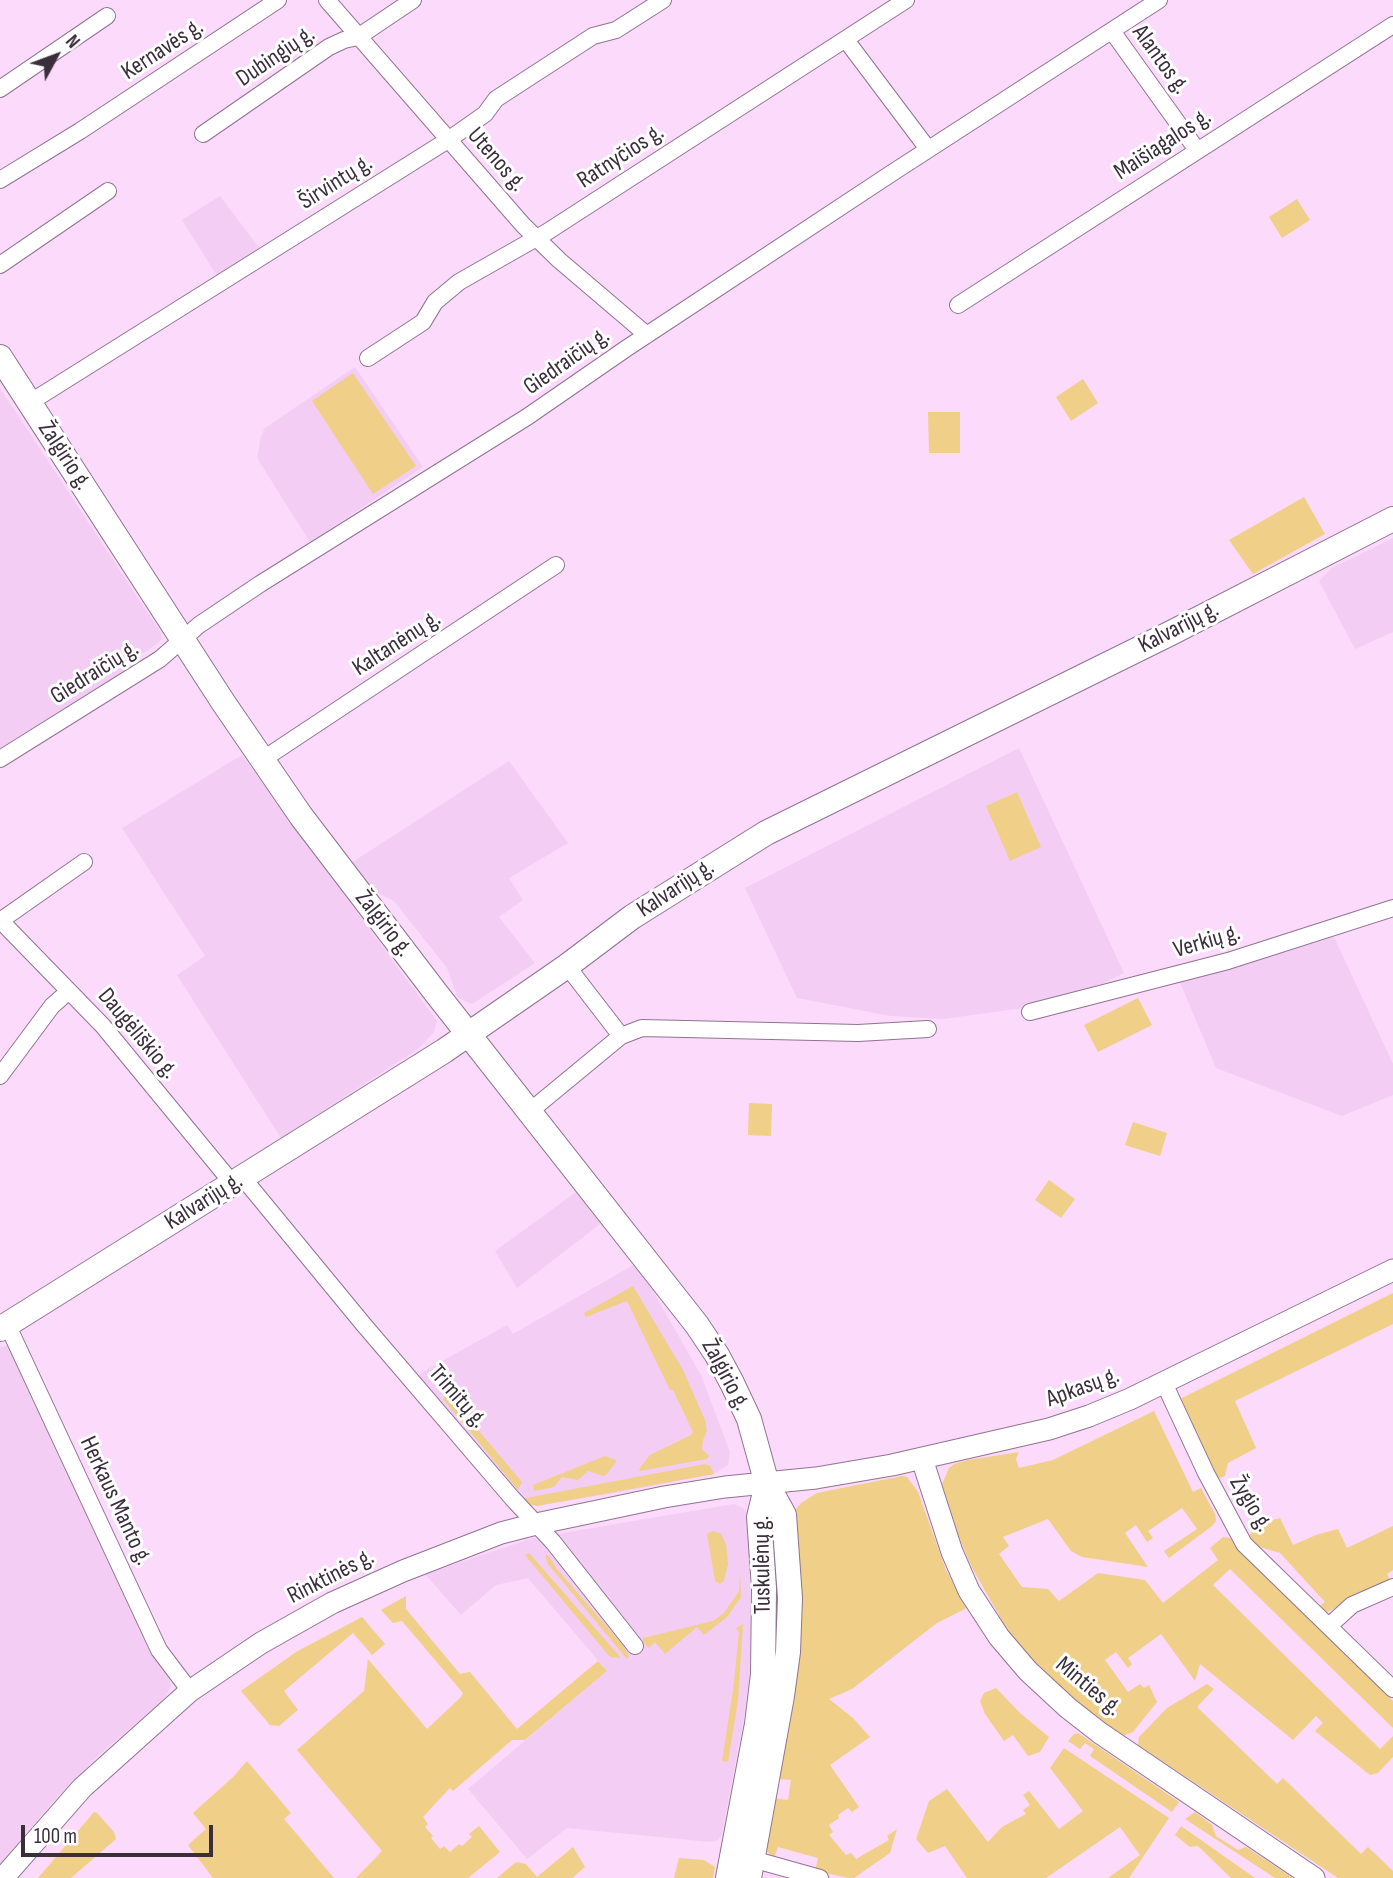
<!DOCTYPE html>
<meta charset="utf-8">
<style>
body{margin:0}
#map{position:relative;width:1393px;height:1878px;overflow:hidden;background:#fbdafb;font-family:"Sofia Sans Condensed",sans-serif}
canvas{display:block}
.north{position:absolute;left:21px;top:21px;width:70px;height:70px;-webkit-text-stroke:5px #fff;paint-order:stroke;rotate:49deg;font-size:19px;font-weight:700;line-height:28px;text-align:center;color:#3a2e3b}
.north::after{content:'';display:block;margin:auto;width:24px;height:32px;background:#3a2e3b;clip-path:polygon(50% 0,100% 100%,50% 72%,0 100%)}
.scale{position:absolute;left:21px;top:1825px;width:192px;height:32px;box-sizing:border-box;border:4px solid #3a2e3b;border-top:0;padding-left:9px;font-size:21px;line-height:24px;white-space:nowrap;color:#3a2e3b;-webkit-text-stroke:5px #fff;paint-order:stroke}
</style>
<div id="map">
<canvas width="1393" height="1878"></canvas>
<div class="north">N</div>
<div class="scale">100 m</div>
</div>
<script>
const context = document.querySelector('canvas').getContext('2d');
context.lineJoin = 'round';
function fillPath(path, color) {
  context.fillStyle = color;
  context.fill(path, 'evenodd');
}
function shape(rows) {
  const path = new Path2D();
  for (const r of rows) {
    path.moveTo(r[0], r[1]);
    for (let i = 2; i < r.length; i += 2) path.lineTo(r[i], r[i + 1]);
  }
  return path;
}
function trace(path, color, width, dash) {
  context.strokeStyle = color;
  context.lineWidth = width;
  context.lineCap = dash ? 'butt' : 'round';
  context.setLineDash(dash || []);
  context.stroke(path);
}
function write(font, color, halo, rows, align = 'center') {
  context.font = font + ' "Sofia Sans Condensed",sans-serif';
  context.lineWidth = 6;
  context.setLineDash([]);
  context.textBaseline = 'middle';
  context.strokeStyle = halo;
  context.fillStyle = color;
  for (const [text, x, y, turn = 0] of rows) {
    context.save();
    context.translate(x, y);
    context.rotate((+turn || 0) * Math.PI / 180);
    context.textAlign = isNaN(turn) ? turn : align;
    if (halo) context.strokeText(text, 0, 0);
    context.fillText(text, 0, 0);
    context.restore();
  }
}
const built = shape([
 [220,196,260,249,217,276,182,220],
 [355,367,423,467,310,542,257,458,261,436,265,428],
 [0,388,161,633,162,638,158,643,130,662,128,670,0,752],
 [1393,538,1393,632,1355,649,1319,581,1332,568],
 [1019,748,1124,973,1085,992,1023,1008,943,1019,891,1016,797,998,745,888],
 [242,755,437,1021,434,1032,418,1049,281,1138,177,975,205,956,122,828],
 [509,761,568,843,509,878,523,900,499,917,535,963,472,1004,458,998,447,968,394,901,376,892,351,863],
 [1334,937,1393,1064,1393,1095,1342,1116,1216,1068,1179,980],
 [579,1190,604,1221,517,1288,495,1251],
 [637,1263,701,1375,730,1452,728,1465,714,1474,620,1492,537,1506,525,1503,416,1377,428,1369,507,1325,513,1334],
 [6,1346,14,1350,168,1674,171,1686,165,1698,98,1756,51,1804,0,1865,0,1347],
 [734,1504,743,1508,749,1515,754,1544,750,1566,750,1670,745,1712,722,1834,718,1840,710,1842,567,1828,527,1859,468,1789,607,1671,528,1578,496,1585,461,1615,425,1574,533,1538]
]);
const green = shape([
 [1297,199,1310,220,1282,238,1269,217],
 [353,373,416,466,373,494,312,401],
 [1083,379,1098,403,1071,421,1056,397],
 [928,412,960,412,960,453,929,453],
 [1304,497,1325,534,1253,574,1229,540],
 [1017,792,1041,847,1010,861,986,806],
 [1138,998,1152,1025,1098,1052,1084,1025],
 [749,1103,772,1104,771,1136,748,1135],
 [1133,1122,1167,1133,1160,1156,1125,1145],
 [1049,1180,1075,1199,1061,1218,1035,1200],
 [633,1286,683,1370,705,1420,707,1431,703,1440,702,1449,709,1456,707,1459,640,1471,639,1469,650,1455,691,1435,693,1432,673,1390,670,1390,627,1301,586,1317,584,1313],
 [1393,1293,1393,1324,1235,1401,1256,1448,1228,1463,1225,1476,1217,1479,1180,1399],
 [451,1388,455,1389,468,1418,522,1482,518,1490,443,1399],
 [1154,1411,1193,1492,1201,1488,1215,1514,1216,1521,1212,1526,1169,1558,1164,1551,1197,1529,1182,1508,1148,1531,1153,1538,1147,1542,1136,1525,1125,1533,1148,1567,1082,1557,1071,1551,1048,1519,1003,1537,1009,1546,999,1554,1022,1587,1048,1589,1059,1601,1098,1573,1145,1580,1163,1603,1218,1560,1210,1548,1223,1537,1230,1538,1393,1701,1393,1728,1230,1569,1213,1585,1380,1749,1393,1736,1393,1757,1378,1773,1370,1775,1315,1731,1323,1723,1316,1716,1293,1740,1200,1664,1195,1681,1161,1634,1128,1658,1132,1664,1128,1668,1116,1652,1105,1660,1128,1692,1140,1684,1144,1688,1149,1685,1157,1702,1133,1732,1123,1736,1078,1704,1048,1676,1024,1651,1004,1624,970,1564,958,1534,942,1484,949,1468,954,1464,968,1460,1019,1452,1016,1459,1019,1468,1053,1460],
 [605,1456,616,1460,616,1462,606,1475,603,1476,588,1471,578,1480,562,1477,554,1487,534,1491,533,1485],
 [705,1464,710,1466,714,1474,537,1506,525,1503,521,1499],
 [902,1476,907,1477,918,1492,946,1570,967,1608,937,1623,852,1689,829,1699,853,1718,870,1737,830,1765,859,1807,852,1812,848,1808,838,1815,839,1818,829,1825,833,1832,829,1835,846,1855,851,1853,856,1859,889,1840,887,1836,897,1829,890,1853,854,1878,849,1878,815,1871,818,1858,778,1847,774,1859,764,1848,772,1798,788,1800,791,1780,776,1779,795,1518,796,1509,801,1503,817,1493],
 [1280,1518,1293,1545,1316,1535,1338,1529,1347,1548,1393,1526,1393,1570,1387,1574,1390,1580,1325,1613,1318,1607,1325,1602,1280,1553,1253,1545,1248,1536,1265,1522],
 [713,1531,721,1534,726,1544,728,1564,724,1581,720,1584,715,1581,707,1534],
 [529,1553,621,1658,610,1657,525,1555],
 [545,1555,549,1556,556,1568,622,1644,629,1656,627,1659,548,1564],
 [740,1573,741,1597,727,1617,704,1635,697,1627,665,1654,655,1642,649,1648,643,1642,643,1638,713,1621,724,1613,739,1591],
 [406,1596,406,1609,460,1674,470,1672,517,1729,598,1661,607,1671,525,1740,512,1740,453,1791,450,1788,423,1817,428,1824,425,1827,433,1836,431,1838,440,1849,444,1846,450,1852,459,1844,462,1846,472,1837,469,1834,479,1826,500,1852,468,1878,356,1878,382,1851,297,1750,364,1691,368,1659,427,1729,461,1697,463,1693,402,1621,393,1623,381,1610],
 [362,1617,385,1644,372,1655,353,1633,284,1691,298,1710,279,1726,270,1725,241,1691,296,1652],
 [743,1624,738,1701,728,1762,722,1761,733,1690,739,1632,736,1628],
 [1207,1684,1214,1689,1197,1707,1277,1784,1283,1778,1361,1854,1368,1847,1393,1871,1393,1878,1338,1878,1138,1745,1139,1737,1167,1708],
 [996,1688,1020,1713,1049,1737,1040,1752,1028,1756,1013,1735,1004,1741,985,1714,980,1701,984,1693],
 [1078,1733,1179,1802,1172,1812,1090,1756,1094,1749,1085,1743,1080,1749,1068,1741,1073,1735],
 [1064,1748,1169,1818,1129,1878,1108,1878,1140,1855,1120,1827,1046,1878,967,1878,945,1846,928,1853,916,1839,929,1801,947,1789,988,1842,1002,1827,1026,1814,1023,1810,1030,1805,1023,1795,1029,1791,1059,1829,1083,1811,1050,1768],
 [247,1761,291,1813,284,1819,334,1878,213,1878,188,1845,206,1829,193,1813,233,1777],
 [94,1812,97,1813,114,1832,116,1839,71,1878,38,1878],
 [1195,1812,1212,1825,1216,1836,1238,1850,1246,1847,1293,1878,1275,1878,1185,1819],
 [1181,1826,1255,1878,1231,1878,1198,1846,1190,1847,1175,1835],
 [573,1847,585,1867,572,1878,497,1878,516,1862,526,1864,537,1877],
 [679,1858,704,1860,715,1867,713,1878,674,1878]
]);
const minor = shape([
 [327,0,523,225,559,260,647,335],
 [1112,31,1197,150],
 [846,40,928,149],
 [0,89,107,16],
 [203,134,329,47,344,40,358,37,413,0],
 [0,180,80,131,278,0],
 [0,265,108,191],
 [958,305,1393,25],
 [368,358,423,322,435,302,459,282,547,232,906,0],
 [29,403,448,140,485,114,496,99,593,36,616,30,663,0],
 [0,759,160,659,199,625,260,584,527,417,627,348,892,173,1159,0],
 [262,760,556,565],
 [0,920,103,1026,233,1184],
 [0,921,84,862],
 [567,966,621,1036],
 [1030,1012,1228,961,1393,908],
 [0,1076,52,1006,69,991],
 [529,1112,621,1036,642,1028,858,1033,928,1029],
 [243,1178,364,1325,512,1498,553,1542,635,1646],
 [7,1324,159,1650,190,1691],
 [1164,1383,1206,1473,1244,1544,1393,1689],
 [1329,1626,1352,1605,1393,1587],
 [752,1859,820,1878]
]);
const secondary = shape([
 [922,1459,952,1552,969,1591,999,1637,1028,1671,1068,1708,1100,1733,1314,1878],
 [3,1878,82,1788,190,1691,261,1643,332,1603,403,1571,501,1533,536,1524,664,1497,725,1487,816,1478,892,1465,1049,1429,1089,1416,1130,1399,1393,1270]
]);
const primary = shape([
 [0,357,223,702,301,816,436,993,697,1325,717,1355,732,1383,749,1419,767,1484,784,1515,790,1598,788,1652,782,1696,749,1878],
 [0,1329,444,1051,567,966,632,917,766,833,1171,633,1393,519],
 [728,1878,757,1724,763,1674,764,1588,759,1517,767,1484]
]);
const streetNames = [
 ["Kernavės g.",163,50,-33],
 ["Dubingių g.",276,57,-34],
 ["Alantos g.",1160,60,54],
 ["Maišiagalos g.",1163,145,-33],
 ["Ratnyčios g.",621,157,-33],
 ["Utenos g.",496,160,49],
 ["Širvintų g.",336,183,-32],
 ["Giedraičių g.",567,362,-35],
 ["Žalgirio g.",64,456,57],
 ["Kalvarijų g.",1179,628,-27],
 ["Kaltanėnų g.",397,644,-33],
 ["Giedraičių g.",95,673,-32],
 ["Kalvarijų g.",676,889,-33],
 ["Žalgirio g.",383,924,52],
 ["Verkių g.",1207,942,-16],
 ["Daugėliškio g.",137,1034,50],
 ["Kalvarijų g.",204,1202,-32],
 ["Žalgirio g.",725,1375,62],
 ["Apkasų g.",1083,1388,-20],
 ["Trimitų g.",457,1397,49],
 ["Herkaus Manto g.",115,1501,65],
 ["Žygio g.",1250,1504,59],
 ["Tuskulėnų g.",763,1565,-91],
 ["Rinktinės g.",331,1577,-27],
 ["Minties g.",1088,1687,40]
];
fillPath(built, '#f4cdf5');
fillPath(green, '#f0cf89');
trace(minor, '#917391', 18);
trace(secondary, '#917391', 23);
trace(primary, '#917391', 26);
trace(minor, '#fff', 16);
trace(secondary, '#fff', 21);
trace(primary, '#fff', 24);
write('24px', '#3a2e3b', '#fff', streetNames);
</script>
